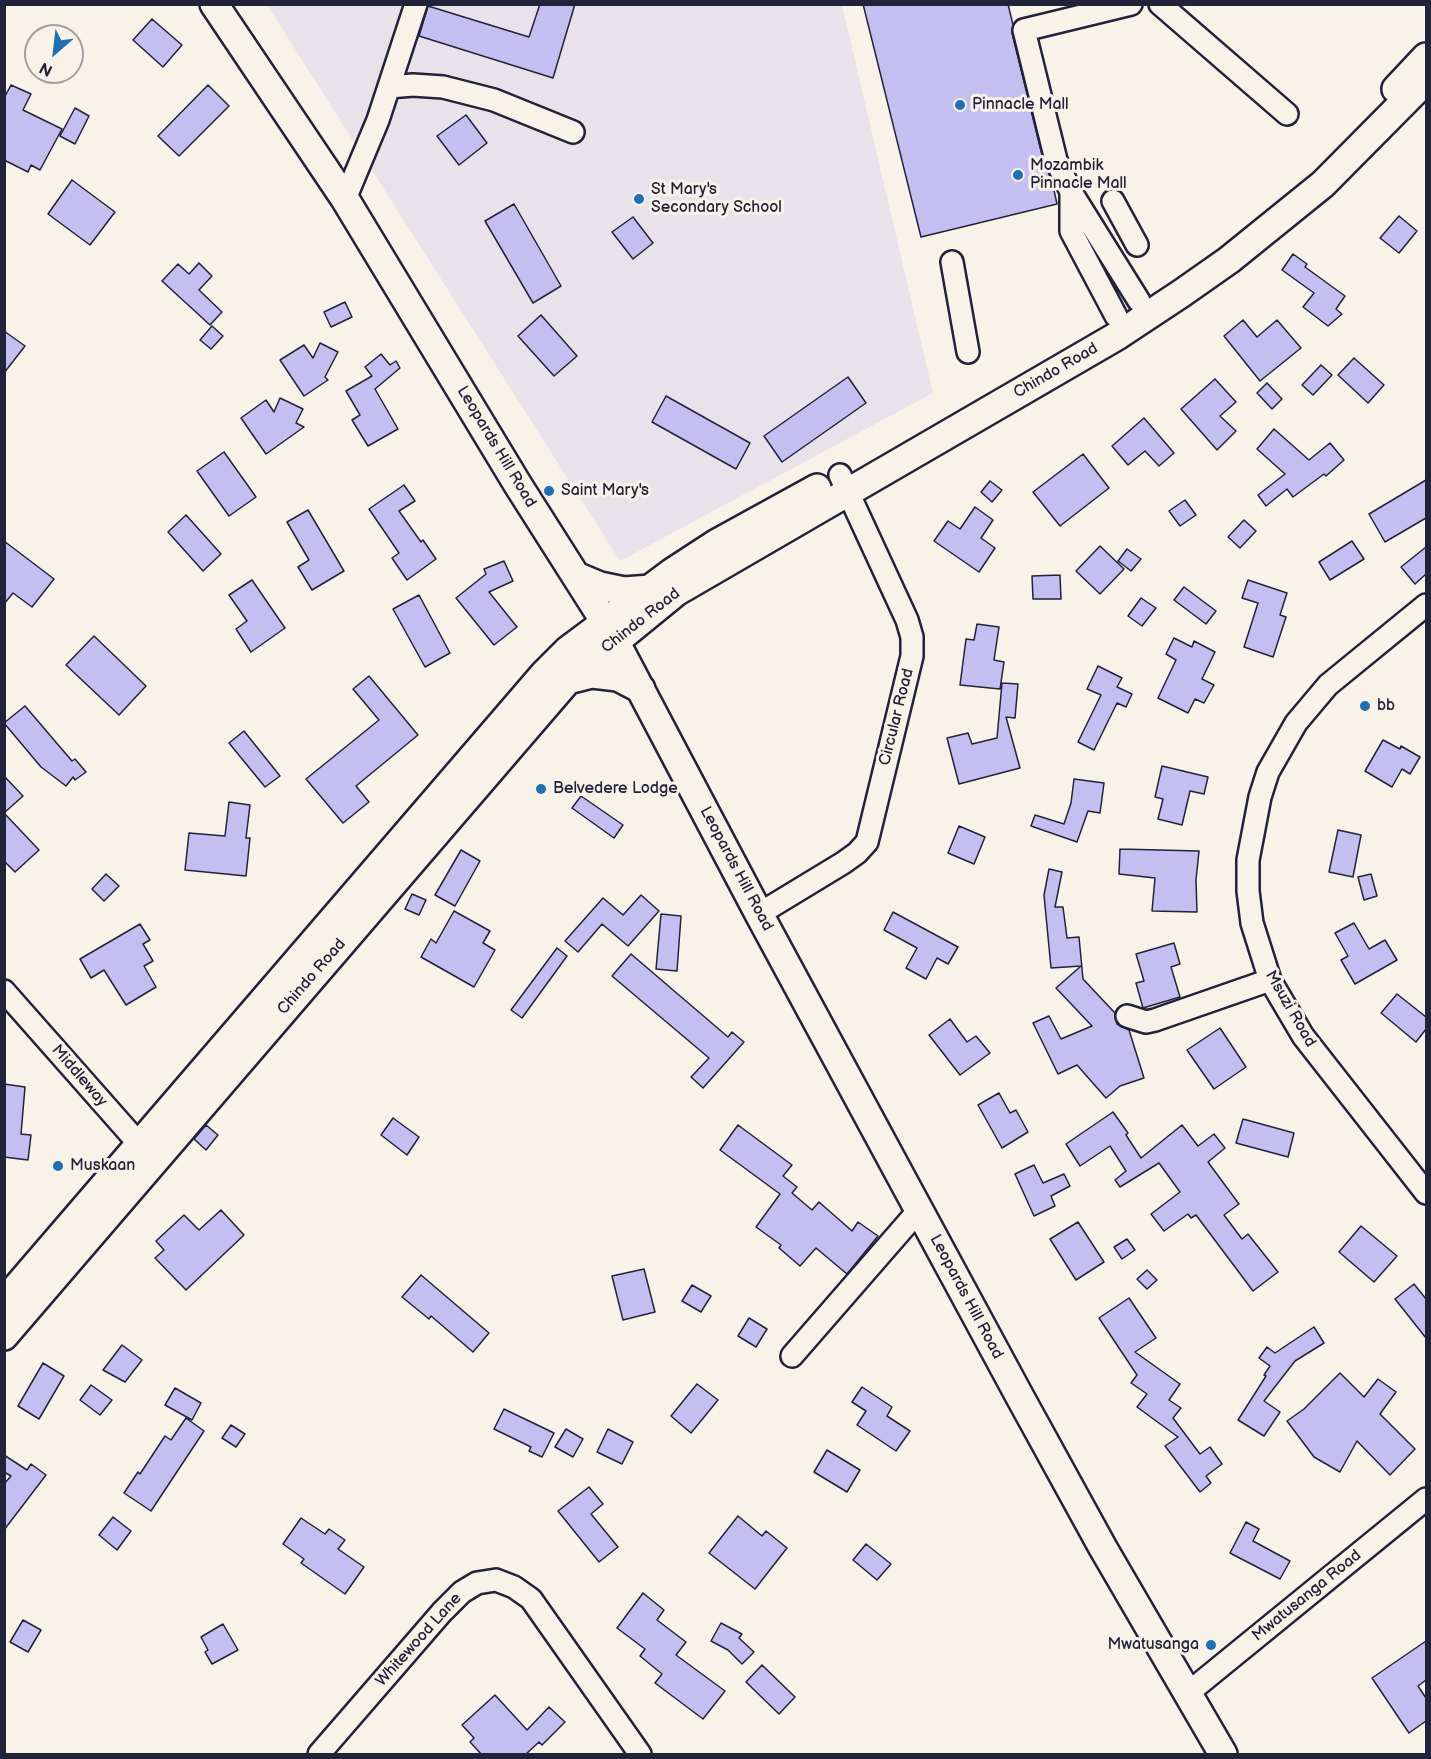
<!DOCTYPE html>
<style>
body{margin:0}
#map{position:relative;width:1431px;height:1759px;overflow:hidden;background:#f7f3e8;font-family:"Balsamiq Sans",sans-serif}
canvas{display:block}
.frame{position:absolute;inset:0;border:6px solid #22223b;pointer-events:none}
.north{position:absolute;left:24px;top:24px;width:60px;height:60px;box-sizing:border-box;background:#f7f3e8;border:2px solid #a29fa3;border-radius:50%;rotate:208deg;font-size:16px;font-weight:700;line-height:24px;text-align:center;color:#22223b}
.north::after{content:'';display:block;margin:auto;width:21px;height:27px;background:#1f6fb2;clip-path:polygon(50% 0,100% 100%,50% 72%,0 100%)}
</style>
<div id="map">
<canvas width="1431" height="1759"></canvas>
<div class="frame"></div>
<div class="north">N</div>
</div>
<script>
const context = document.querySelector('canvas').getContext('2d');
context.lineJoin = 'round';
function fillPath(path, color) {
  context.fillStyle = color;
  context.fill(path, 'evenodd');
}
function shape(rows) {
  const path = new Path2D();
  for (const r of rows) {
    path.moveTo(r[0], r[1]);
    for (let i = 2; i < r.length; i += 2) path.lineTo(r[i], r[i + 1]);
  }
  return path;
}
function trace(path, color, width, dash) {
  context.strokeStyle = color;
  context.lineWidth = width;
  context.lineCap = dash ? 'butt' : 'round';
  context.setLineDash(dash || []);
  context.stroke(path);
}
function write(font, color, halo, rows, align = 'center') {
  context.font = font + ' "Balsamiq Sans",sans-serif';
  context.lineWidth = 6;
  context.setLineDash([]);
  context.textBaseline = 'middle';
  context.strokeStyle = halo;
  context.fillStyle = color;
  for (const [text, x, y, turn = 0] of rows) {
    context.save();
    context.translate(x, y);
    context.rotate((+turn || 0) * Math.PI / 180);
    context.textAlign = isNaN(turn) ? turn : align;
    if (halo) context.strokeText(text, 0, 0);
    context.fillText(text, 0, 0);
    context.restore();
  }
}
const built = shape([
 [267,5,842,5,933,393,620,561]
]);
const building = shape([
 [540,4,575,4,553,78,419,36,428,6,529,37,540,4],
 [863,4,1008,4,1013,25,1012,33,1044,163,1052,181,1057,204,921,237,863,4],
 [152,19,182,45,163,67,133,40,152,19],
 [11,85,31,94,23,110,62,129,40,170,31,165,28,172,4,160,4,98,11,85],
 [208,85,229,106,179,156,158,136,208,85],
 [75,108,89,116,75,144,60,136,75,108],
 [466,115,487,143,459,165,437,136,466,115],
 [72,180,115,212,90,245,48,214,72,180],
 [514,204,561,286,533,303,485,221,514,204],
 [1399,216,1417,231,1399,253,1380,238,1399,216],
 [633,217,653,243,633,259,612,232,633,217],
 [1293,254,1307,264,1305,267,1345,296,1336,309,1342,314,1328,326,1303,307,1314,293,1282,270,1293,254],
 [199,263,212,276,199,290,222,312,210,325,162,281,178,264,189,274,199,263],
 [345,302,352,317,331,327,324,312,345,302],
 [541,315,577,356,554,376,518,336,541,315],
 [1243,320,1257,337,1277,320,1301,348,1260,381,1224,336,1243,320],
 [212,326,223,336,211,349,200,340,212,326],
 [4,331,25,346,4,373,4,331],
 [320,343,338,352,325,377,328,380,304,396,280,360,304,345,313,358,320,343],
 [381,354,390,365,396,361,400,368,375,389,398,429,368,446,352,420,360,415,346,391,372,376,365,367,381,354],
 [1354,358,1384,385,1368,403,1338,375,1354,358],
 [1321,365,1332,375,1313,395,1302,385,1321,365],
 [848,377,866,403,782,462,764,436,848,377],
 [1215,379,1236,402,1220,416,1236,431,1217,450,1181,409,1215,379],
 [1267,383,1282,399,1272,409,1257,393,1267,383],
 [666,396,750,443,736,469,652,422,666,396],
 [280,398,303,409,296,423,304,427,266,454,241,418,266,400,274,412,280,398],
 [1144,418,1174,453,1159,466,1145,451,1128,465,1112,446,1144,418],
 [1274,429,1309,460,1330,443,1344,460,1326,476,1324,474,1293,497,1287,489,1266,506,1258,495,1285,474,1257,449,1274,429],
 [224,452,256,497,229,516,197,471,224,452],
 [1083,454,1109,488,1060,526,1033,492,1083,454],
 [1426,480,1426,518,1385,542,1369,514,1426,480],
 [990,481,1002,490,992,502,981,492,990,481],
 [404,485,415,501,399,511,421,542,423,540,436,559,407,580,392,558,399,553,369,509,404,485],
 [1185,500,1196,515,1180,526,1169,511,1185,500],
 [975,507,993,520,981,538,995,548,979,572,934,541,948,521,960,529,975,507],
 [308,510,344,571,312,590,298,567,309,560,287,522,308,510],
 [186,515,221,554,203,571,168,532,186,515],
 [1244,520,1256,531,1240,548,1228,537,1244,520],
 [4,541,54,579,32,607,13,593,4,604,4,541],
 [1352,541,1364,559,1330,580,1319,562,1352,541],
 [1100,546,1124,569,1100,594,1076,571,1100,546],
 [1426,547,1426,574,1415,584,1401,567,1426,547],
 [1127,549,1141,559,1131,571,1118,561,1127,549],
 [504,561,513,581,489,592,517,627,494,645,456,598,486,574,484,569,504,561],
 [1060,575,1061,599,1033,599,1032,576,1060,575],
 [252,580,285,628,251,652,236,629,247,621,229,595,252,580],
 [1248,580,1287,593,1280,615,1286,617,1273,657,1244,647,1258,603,1242,598,1248,580],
 [1184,587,1216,611,1206,624,1174,600,1184,587],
 [419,595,450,653,425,667,393,609,419,595],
 [1141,598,1156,608,1142,626,1128,616,1141,598],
 [977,624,999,627,994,660,1004,662,1000,689,960,685,966,639,974,640,977,624],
 [94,636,146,686,119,715,66,665,94,636],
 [1174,638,1192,647,1194,641,1215,652,1202,679,1214,685,1204,703,1195,699,1188,713,1158,698,1176,660,1166,654,1174,638],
 [1098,666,1122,678,1117,687,1132,694,1126,707,1117,703,1094,750,1078,742,1101,695,1087,689,1098,666],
 [369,676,418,735,356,786,369,802,343,823,306,779,379,720,353,689,369,676],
 [1002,683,1018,684,1015,718,1006,717,1020,768,959,784,947,738,968,733,972,744,997,738,1002,683],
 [25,706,72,761,75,759,86,772,75,780,73,777,66,786,41,767,4,723,25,706],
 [244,731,280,776,265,787,229,743,244,731],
 [1383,740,1400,749,1401,746,1420,757,1410,774,1402,769,1392,787,1365,771,1383,740],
 [1162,766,1208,777,1204,794,1190,791,1182,825,1158,819,1163,799,1155,797,1162,766],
 [4,776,23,796,4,813,4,776],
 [1074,779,1104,783,1100,813,1088,811,1077,842,1031,826,1035,815,1064,824,1071,803,1074,779],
 [581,796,623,825,614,838,572,808,581,796],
 [229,802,250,805,246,838,250,838,246,876,185,870,189,833,225,836,229,802],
 [4,813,39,850,15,872,4,861,4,813],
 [959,826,985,837,974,864,948,853,959,826],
 [1338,830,1361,835,1353,877,1329,872,1338,830],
 [1120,849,1199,851,1196,880,1197,912,1152,911,1155,878,1119,874,1120,849],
 [461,850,480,861,455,906,435,895,461,850],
 [1049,869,1062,872,1055,907,1063,907,1067,938,1079,937,1083,979,1115,1013,1117,1024,1129,1030,1144,1078,1120,1086,1106,1098,1077,1065,1058,1074,1033,1023,1049,1016,1061,1039,1092,1026,1056,988,1081,966,1051,968,1044,895,1049,869],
 [106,874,119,886,104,901,92,889,106,874],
 [1371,874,1377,896,1364,900,1358,877,1371,874],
 [412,894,426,900,419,915,405,909,412,894],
 [641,895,659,911,628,946,602,924,578,952,565,941,603,898,623,915,641,895],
 [454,911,490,931,483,943,495,950,474,987,421,957,431,939,436,943,454,911],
 [893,912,958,947,948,964,937,958,926,979,906,968,917,948,884,930,893,912],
 [661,914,681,916,677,971,656,969,661,914],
 [1354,923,1369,949,1385,940,1397,960,1355,984,1341,960,1348,956,1335,933,1354,923],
 [140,924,150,940,143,944,153,961,144,966,156,987,126,1005,104,970,91,978,80,959,140,924],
 [1174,943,1180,964,1171,967,1180,997,1143,1008,1136,983,1144,981,1136,954,1174,943],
 [557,948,567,956,522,1018,511,1010,557,948],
 [631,954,728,1037,732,1032,744,1042,703,1088,691,1077,709,1058,612,976,631,954],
 [1397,994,1426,1017,1426,1029,1416,1042,1381,1013,1397,994],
 [950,1019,967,1042,976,1036,990,1053,960,1075,929,1035,950,1019],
 [1220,1028,1246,1067,1214,1089,1187,1050,1220,1028],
 [4,1084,25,1087,21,1134,31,1135,28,1160,4,1157,4,1084],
 [999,1093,1010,1113,1016,1110,1028,1132,1002,1148,978,1105,999,1093],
 [1113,1112,1128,1133,1126,1135,1141,1158,1182,1125,1198,1146,1214,1134,1225,1148,1208,1162,1239,1204,1224,1215,1242,1239,1248,1234,1278,1272,1253,1291,1196,1215,1191,1218,1188,1214,1164,1231,1151,1214,1180,1192,1159,1163,1120,1187,1115,1180,1126,1171,1110,1146,1080,1166,1066,1144,1113,1112],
 [393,1118,419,1137,407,1155,381,1135,393,1118],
 [1243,1119,1294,1133,1288,1157,1236,1143,1243,1119],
 [206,1125,218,1135,206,1150,194,1139,206,1125],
 [738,1125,792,1165,783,1176,797,1187,792,1193,812,1210,819,1202,852,1231,858,1222,878,1236,847,1274,816,1248,800,1266,779,1248,781,1245,756,1227,780,1194,720,1150,738,1125],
 [1034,1165,1043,1183,1064,1174,1070,1186,1051,1196,1055,1206,1034,1216,1015,1174,1034,1165],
 [221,1210,244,1235,186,1290,155,1258,164,1250,156,1241,184,1215,199,1230,221,1210],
 [1078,1222,1104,1262,1076,1280,1050,1239,1078,1222],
 [1361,1226,1397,1256,1374,1282,1339,1252,1361,1226],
 [1127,1239,1135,1250,1122,1259,1114,1247,1127,1239],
 [644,1269,655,1312,623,1320,612,1276,644,1269],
 [1147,1270,1157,1280,1147,1289,1137,1279,1147,1270],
 [421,1275,489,1333,473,1352,431,1316,429,1319,402,1297,421,1275],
 [1414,1284,1426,1299,1426,1338,1395,1299,1414,1284],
 [692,1285,711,1296,701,1312,682,1301,692,1285],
 [1129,1298,1156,1338,1135,1352,1180,1384,1169,1400,1181,1408,1173,1418,1200,1454,1210,1447,1222,1464,1206,1476,1211,1483,1200,1492,1165,1446,1178,1437,1137,1407,1147,1394,1131,1383,1137,1375,1099,1318,1129,1298],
 [749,1318,767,1329,756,1347,738,1336,749,1318],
 [1314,1327,1324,1343,1295,1361,1264,1401,1280,1412,1264,1436,1238,1420,1266,1376,1264,1375,1270,1366,1259,1358,1267,1347,1275,1353,1314,1327],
 [122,1345,142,1360,125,1382,103,1370,122,1345],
 [43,1363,64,1376,39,1419,18,1406,43,1363],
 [1340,1373,1364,1397,1378,1379,1396,1392,1380,1414,1415,1449,1390,1475,1357,1441,1340,1472,1314,1457,1287,1421,1304,1409,1340,1373],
 [697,1384,718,1400,691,1433,671,1416,697,1384],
 [91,1385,112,1400,100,1415,80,1400,91,1385],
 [862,1387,892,1407,887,1416,910,1431,896,1451,857,1425,866,1411,852,1402,862,1387],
 [175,1388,201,1403,192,1420,165,1405,175,1388],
 [504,1409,554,1433,542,1457,529,1451,531,1447,494,1429,504,1409],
 [186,1418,204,1431,151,1511,124,1493,138,1472,140,1474,165,1436,171,1440,186,1418],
 [231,1425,245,1434,236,1447,222,1438,231,1425],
 [566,1429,583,1439,573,1457,555,1447,566,1429],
 [608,1429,633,1442,622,1464,597,1452,608,1429],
 [827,1450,860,1470,847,1492,814,1472,827,1450],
 [4,1455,27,1470,31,1464,46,1475,4,1530,4,1484,11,1476,4,1472,4,1455],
 [589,1487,603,1504,591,1514,618,1547,599,1562,558,1511,589,1487],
 [738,1516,762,1536,766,1531,787,1548,755,1589,709,1553,738,1516],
 [113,1517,131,1531,117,1550,99,1535,113,1517],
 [301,1518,325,1534,329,1529,345,1540,338,1549,364,1567,345,1594,301,1563,304,1559,283,1544,301,1518],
 [1246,1522,1259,1529,1253,1541,1290,1561,1280,1579,1230,1553,1246,1522],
 [866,1544,891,1564,877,1580,853,1560,866,1544],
 [643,1593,664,1610,657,1620,686,1642,676,1655,725,1691,703,1719,655,1683,662,1674,640,1656,645,1649,617,1628,643,1593],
 [23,1620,41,1630,28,1652,10,1642,23,1620],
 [721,1623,742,1634,739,1638,754,1652,742,1664,728,1650,711,1641,721,1623],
 [223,1624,238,1650,212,1664,205,1652,208,1650,201,1637,223,1624],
 [1426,1641,1426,1680,1418,1686,1426,1698,1426,1721,1409,1733,1372,1678,1426,1641],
 [762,1665,795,1697,779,1714,746,1682,762,1665],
 [495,1695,527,1730,549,1707,565,1722,542,1745,539,1742,525,1755,482,1755,470,1742,474,1738,462,1725,495,1695]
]);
const minor = shape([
 [1131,4,1024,30,1056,160,1071,192,1139,301],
 [1160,4,1287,114],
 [389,87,413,85,443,87,494,100,573,132],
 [1071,192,1071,231,1116,316],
 [345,199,378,120,416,4],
 [1113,201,1137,245],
 [952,262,968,352],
 [1426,605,1328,685,1296,723,1268,772,1260,797,1248,860,1248,891,1252,923,1270,980,1303,1036,1426,1193],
 [759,914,843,863,857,853,867,842,912,656,912,637,907,620,840,475],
 [4,991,140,1145,150,1153],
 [1127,1016,1146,1022,1155,1020,1270,980],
 [792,1356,919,1210],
 [1188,1693,1426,1499],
 [319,1754,442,1612,462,1592,477,1583,496,1580,514,1587,531,1599,640,1754]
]);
const major = shape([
 [214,4,345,199,518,485,605,622,759,914,1020,1397,1103,1548,1223,1754],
 [1396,89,1426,57],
 [576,576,600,586,624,591,650,589],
 [568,680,592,674,618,677,641,689],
 [4,1302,544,674,568,650,671,573,717,543,817,488],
 [4,1336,567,681,676,592,1117,336,1182,293,1229,260,1323,184,1426,80]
]);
const markers = [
 [960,105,6,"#1f6fb2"],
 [1018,175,6,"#1f6fb2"],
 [639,199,6,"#1f6fb2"],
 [549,491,6,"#1f6fb2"],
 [1365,706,6,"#1f6fb2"],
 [541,789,6,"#1f6fb2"],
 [58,1166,6,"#1f6fb2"],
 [1211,1645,6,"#1f6fb2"]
];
const poiNames = [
 ["Pinnacle Mall",972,105],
 ["Mozambik",1030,166],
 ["Pinnacle Mall",1030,184],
 ["St Mary's",651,190],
 ["Secondary School",651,208],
 ["Saint Mary's",561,491],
 ["bb",1377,706],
 ["Belvedere Lodge",553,789],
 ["Muskaan",70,1166],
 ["Mwatusanga",1199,1645,"right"]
];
const streetNames = [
 ["Chindo Road",1056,371,-30],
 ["Leopards Hill Road",496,447,59],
 ["Chindo Road",641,621,-38],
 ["Circular Road",897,717,-76],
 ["Leopards Hill Road",736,869,62],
 ["Chindo Road",312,977,-49],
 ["Msuzi Road",1290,1009,60],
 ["Middleway",79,1076,49],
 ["Leopards Hill Road",966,1297,62],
 ["Mwatusanga Road",1307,1596,-39],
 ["Whitewood Lane",419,1640,-48]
];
fillPath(built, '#e8e3ea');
fillPath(building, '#c5bef0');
trace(building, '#22223b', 1.5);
trace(minor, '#22223b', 26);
trace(major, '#22223b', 32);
trace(minor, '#f7f3e8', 21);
trace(major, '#f7f3e8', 27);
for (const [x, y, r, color] of markers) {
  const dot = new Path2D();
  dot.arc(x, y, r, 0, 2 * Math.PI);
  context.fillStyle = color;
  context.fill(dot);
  trace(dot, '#f7f3e8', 2);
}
write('16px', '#22223b', '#f7f3e8', poiNames, 'left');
write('16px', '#22223b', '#f7f3e8', streetNames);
</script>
